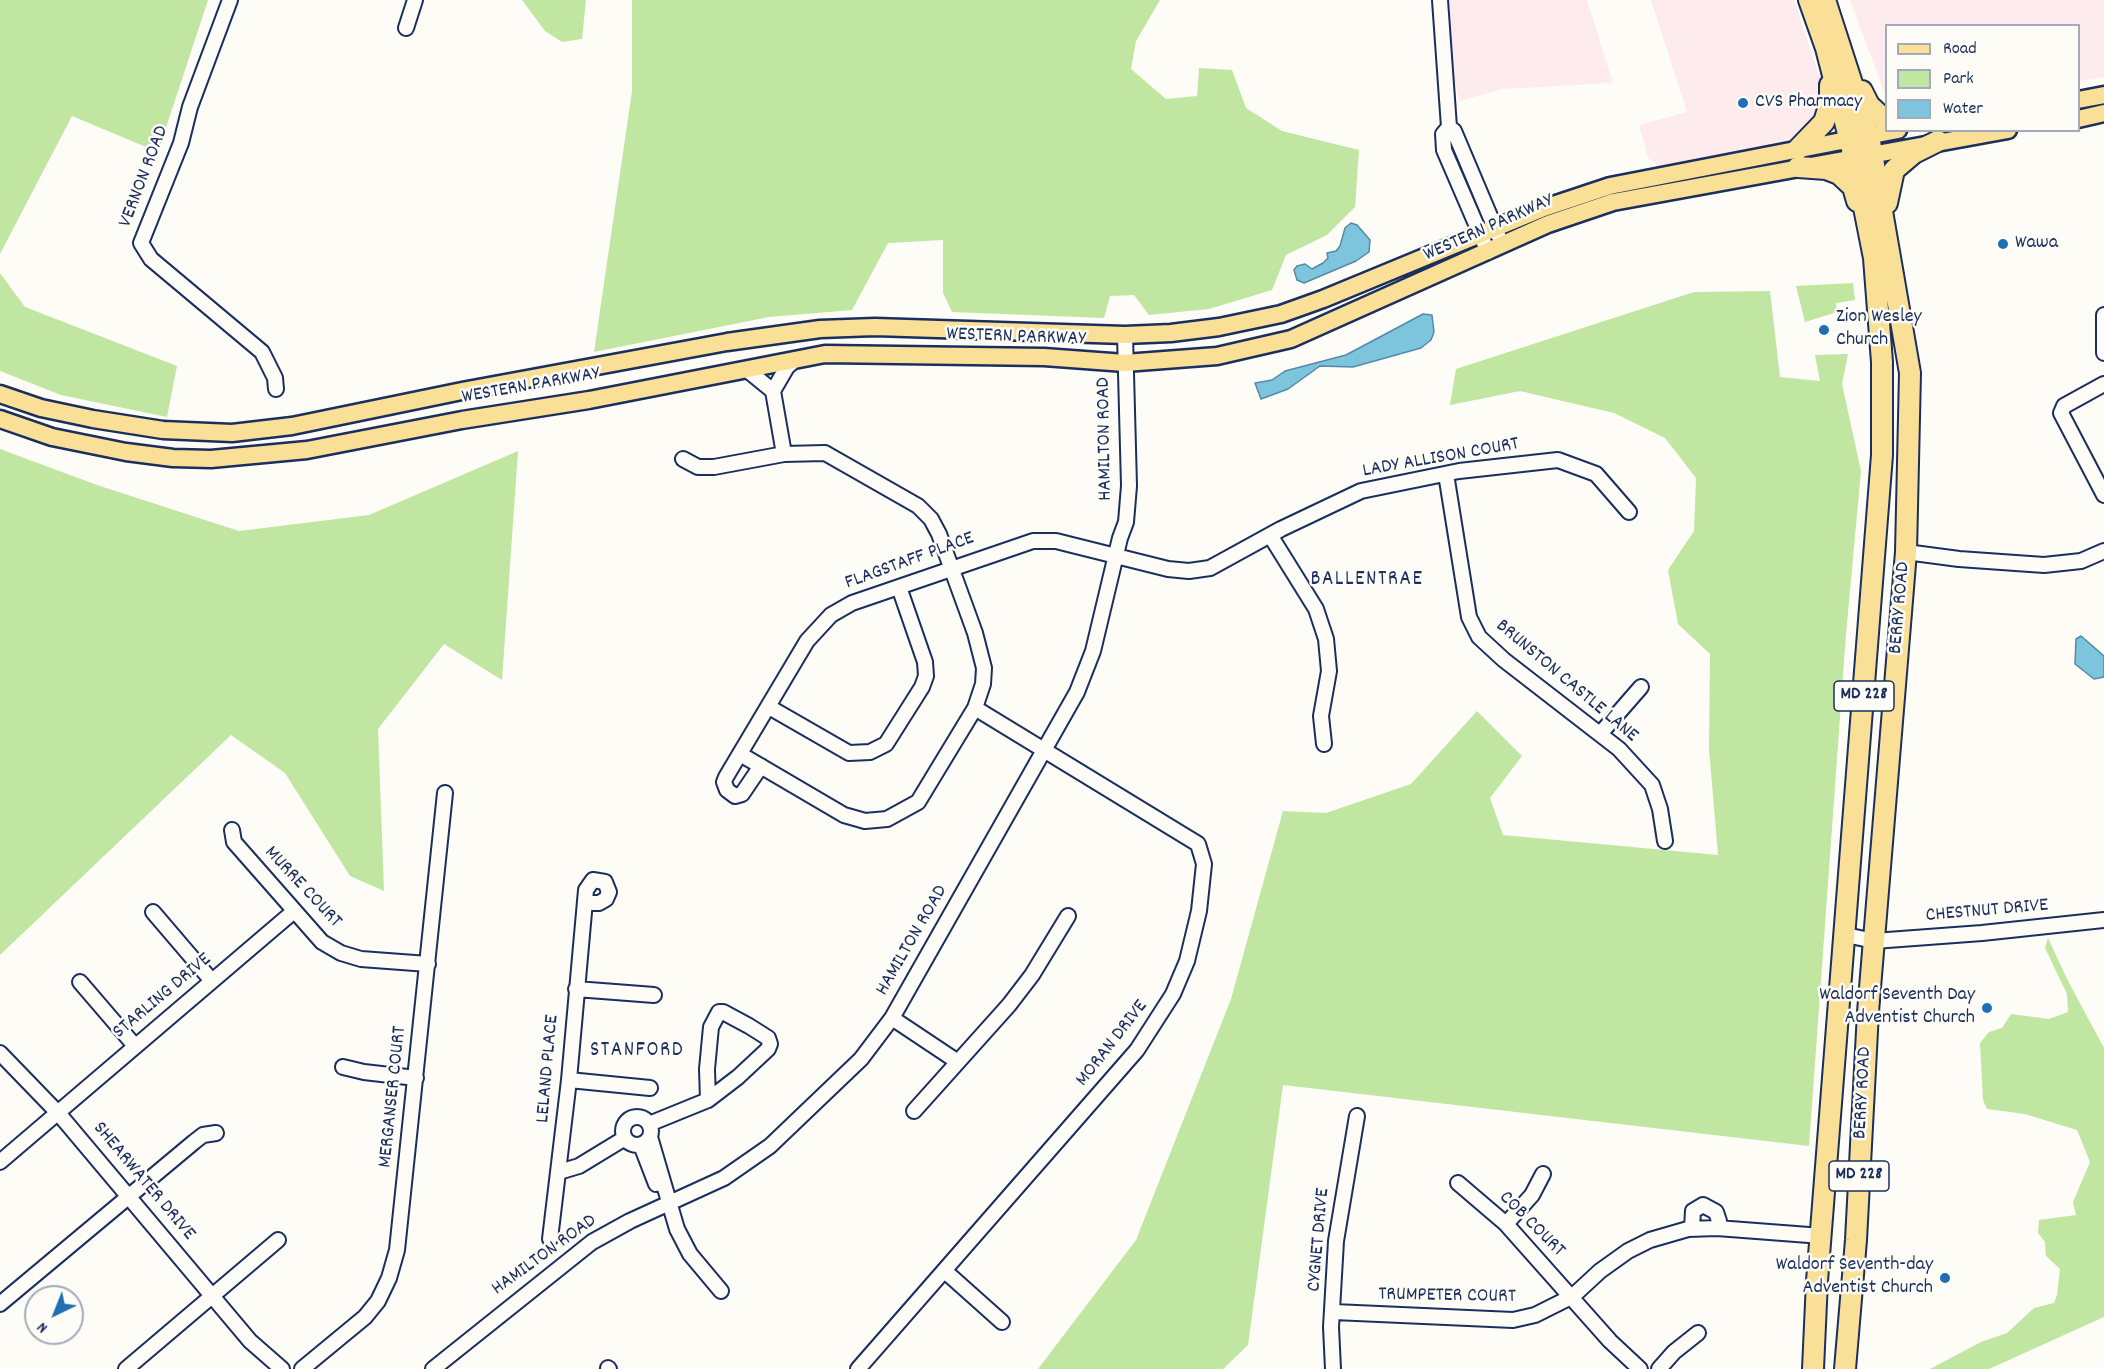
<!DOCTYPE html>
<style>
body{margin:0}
#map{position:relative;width:2104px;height:1369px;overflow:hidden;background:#fdfcf7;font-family:Dekko,sans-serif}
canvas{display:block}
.legend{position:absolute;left:1885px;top:24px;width:195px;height:108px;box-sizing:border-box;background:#fdfcf7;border:2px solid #a3aaba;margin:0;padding:8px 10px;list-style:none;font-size:18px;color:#1b2f5e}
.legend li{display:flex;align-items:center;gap:12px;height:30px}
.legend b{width:30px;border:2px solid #a3aaba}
.north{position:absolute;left:24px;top:1285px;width:60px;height:60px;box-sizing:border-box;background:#fdfcf7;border:2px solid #a3aaba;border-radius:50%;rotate:223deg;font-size:16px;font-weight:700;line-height:24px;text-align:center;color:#1b2f5e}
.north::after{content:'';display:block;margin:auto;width:21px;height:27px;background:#1f6fb2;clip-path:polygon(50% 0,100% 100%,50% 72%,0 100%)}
</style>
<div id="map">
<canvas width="2104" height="1369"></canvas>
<ul class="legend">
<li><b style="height:8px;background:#fadf96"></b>Road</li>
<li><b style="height:16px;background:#c0e6a1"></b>Park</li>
<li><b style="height:16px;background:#7cc5dc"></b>Water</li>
</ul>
<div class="north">N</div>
</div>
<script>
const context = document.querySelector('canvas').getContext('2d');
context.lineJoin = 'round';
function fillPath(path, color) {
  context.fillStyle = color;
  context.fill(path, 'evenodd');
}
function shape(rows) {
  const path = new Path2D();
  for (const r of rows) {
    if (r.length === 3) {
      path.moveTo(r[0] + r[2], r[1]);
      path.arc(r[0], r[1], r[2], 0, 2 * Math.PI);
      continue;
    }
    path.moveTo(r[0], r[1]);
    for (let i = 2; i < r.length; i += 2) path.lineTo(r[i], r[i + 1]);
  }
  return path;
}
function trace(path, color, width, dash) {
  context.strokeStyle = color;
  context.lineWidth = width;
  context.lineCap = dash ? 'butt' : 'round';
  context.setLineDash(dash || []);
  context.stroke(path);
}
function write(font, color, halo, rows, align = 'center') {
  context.font = font + ' Dekko,sans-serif';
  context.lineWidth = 5;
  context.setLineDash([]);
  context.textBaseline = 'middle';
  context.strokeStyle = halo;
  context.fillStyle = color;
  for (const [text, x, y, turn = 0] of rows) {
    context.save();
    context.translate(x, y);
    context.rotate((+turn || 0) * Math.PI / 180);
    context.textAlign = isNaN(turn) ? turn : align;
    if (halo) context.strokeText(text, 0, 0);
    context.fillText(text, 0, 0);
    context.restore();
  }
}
const built = shape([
 [1447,0,1587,0,1613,83,1503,89,1459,101,1451,62],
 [1651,0,1794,0,1826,97,1822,117,1800,140,1659,166,1648,158,1639,125,1687,112],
 [1850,0,2104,0,2104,77,2079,81,2078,26,1886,26,1886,97]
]);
const green = shape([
 [0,0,208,0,158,152,72,116,0,254],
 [522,0,586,0,582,39,562,42,545,31],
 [632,0,1160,0,1136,41,1131,69,1166,99,1197,96,1199,68,1232,70,1246,108,1282,131,1359,150,1355,207,1327,235,1286,255,1272,290,1209,309,1149,315,1134,295,1110,296,1104,318,952,312,943,293,943,240,888,243,852,310,769,317,594,352,632,91],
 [0,273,25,307,177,366,167,417,61,395,0,371],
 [1853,283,1855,300,1836,303,1837,312,1805,322,1796,286],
 [1770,291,1780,377,1820,381,1815,355,1848,354,1842,384,1861,471,1846,634,1809,1146,1283,1085,1248,1345,1223,1369,1038,1369,1136,1240,1231,999,1283,811,1326,813,1411,784,1477,711,1522,756,1490,798,1503,835,1718,855,1709,748,1710,654,1678,624,1668,570,1694,531,1696,478,1665,438,1614,413,1520,391,1450,405,1456,369,1694,292],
 [0,449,97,485,239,531,369,515,518,451,502,680,444,644,378,729,384,891,350,876,285,773,231,735,0,955],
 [2048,938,2068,981,2104,1048,2104,1317,1989,1369,1930,1369,1981,1342,2007,1333,2034,1308,2054,1303,2057,1295,2060,1269,2046,1256,2045,1242,2038,1233,2039,1220,2076,1215,2073,1202,2090,1162,2077,1130,2025,1114,1987,1109,1983,1100,1980,1043,1989,1032,2002,1028,2011,1014,2049,1019,2068,1012,2067,994,2045,948]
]);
const water = shape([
 [1351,223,1357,225,1370,240,1369,252,1356,261,1304,283,1297,280,1294,270,1297,266,1305,264,1312,269,1323,263,1328,258,1327,253,1336,251,1340,246,1345,228,1351,223],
 [1423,314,1432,315,1434,332,1431,340,1421,348,1353,367,1320,366,1288,389,1261,399,1255,383,1272,380,1285,371,1346,355,1423,314],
 [2081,636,2104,656,2104,677,2094,679,2075,664,2076,639,2081,636]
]);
const minor = shape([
 [230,0,190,107,181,143,141,243,151,259,262,352,275,378,276,389],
 [1440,0,1449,127,1454,131,1498,235],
 [406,28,415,0],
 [1449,127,1443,134,1444,150,1488,252],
 [2104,315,2104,353],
 [746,369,773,391,784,454],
 [2104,384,2064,406,2061,413,2104,495],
 [773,391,787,367,796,359],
 [683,459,698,467,714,467,784,454,825,453,918,506,931,519,939,534,975,633,984,668,983,684,975,708,918,802,887,819,865,821,844,815,740,754],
 [1446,474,1469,617,1479,637,1504,660,1619,749,1652,785,1660,809,1665,841],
 [1270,535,1316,609,1326,639,1329,671,1321,716,1324,744],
 [1906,552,1959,559,2044,565,2081,561,2104,551],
 [769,707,849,753,870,752,886,744,922,687,926,676,925,662,899,587],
 [1600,734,1641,687],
 [761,766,742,794,735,796,727,790,724,782,726,777,807,641,831,615,852,603,1033,541,1056,541,1168,569,1189,571,1210,568,1281,529,1361,491,1459,471,1558,460,1596,474,1629,512],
 [232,830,234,842,322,942,341,953,361,959,428,964],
 [153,912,212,981],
 [1846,935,1874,941,1982,933,2104,920],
 [80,982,135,1046],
 [576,989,654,995],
 [719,1012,723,1012,749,1026,768,1038,770,1044,768,1049,738,1077,708,1100,707,1069,711,1027,719,1012],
 [892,1018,958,1062],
 [0,1053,59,1114,250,1341,282,1369],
 [343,1067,364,1072,416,1078],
 [569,1080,650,1088],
 [914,1111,1009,1005,1032,975,1068,916],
 [637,1131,14],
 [649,1124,708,1100],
 [650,1137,677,1229,690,1254,721,1291],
 [641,1145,656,1184],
 [0,1162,293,912],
 [559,1172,579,1166,625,1138],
 [1458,1183,1506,1224,1610,1341,1640,1369],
 [1506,1224,1532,1195,1543,1174],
 [1692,1228,1693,1211,1703,1205,1716,1212,1719,1221,1717,1228],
 [550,1239,569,1080,586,890,593,880,605,882,609,892,606,899,599,903,585,903],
 [946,1272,1002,1322],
 [0,1304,194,1142,203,1135,216,1133],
 [1334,1312,1513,1320,1535,1315,1573,1296,1600,1271,1628,1251,1650,1240,1688,1229,1717,1228,1822,1236],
 [608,1368,609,1369],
 [126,1369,278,1240],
 [302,1369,365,1317,378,1301,389,1278,397,1250,445,793],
 [433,1369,592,1242,630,1221,724,1178,770,1146,861,1059,892,1018,1077,692,1093,651,1120,538,1126,522,1129,486,1125,335],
 [858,1369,1137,1050,1173,994,1187,961,1199,911,1204,864,1198,844,975,708],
 [1333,1369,1331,1327,1336,1241,1357,1116],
 [1659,1369,1674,1352,1698,1333]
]);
const major = shape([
 [2078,100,2104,95],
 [2078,119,2104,113],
 [0,394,41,408,93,419,163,430,232,433,292,426,462,391,727,342,820,329,875,327,1125,335,1171,333,1219,327,1281,314,1323,299,1541,209,1610,186,1898,130],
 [0,419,52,437,126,452,173,458,211,459,307,450,462,420,589,400,825,354,1044,357,1125,363,1217,356,1291,339,1548,224,1613,202,2008,130]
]);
const highway = shape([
 [1809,0,1826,48,1854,157,1874,258,1882,362,1882,455,1817,1281,1813,1369],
 [1825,0,1869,136,1910,373,1906,552,1868,1012,1856,1240,1845,1369],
 [1862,91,1869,105,1886,121],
 [1798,149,1824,122,1830,103,1830,85],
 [1798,167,1826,169,1839,174,1853,187,1857,201],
 [1887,203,1894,170,1914,153,1938,141]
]);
const markers = [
 [1743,103,6,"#1f6fb2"],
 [2003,244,6,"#1f6fb2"],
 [1824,330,6,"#1f6fb2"],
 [1987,1008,6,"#1f6fb2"],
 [1945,1278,6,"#1f6fb2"]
];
const shields = [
 [1864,696,60],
 [1859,1176,60]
];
const shieldNames = [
 ["MD 228",1864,696],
 ["MD 228",1859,1176]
];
const poiNames = [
 ["CVS Pharmacy",1755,103],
 ["Wawa",2015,244],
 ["Zion Wesley",1836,318],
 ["Church",1836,341],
 ["Waldorf Seventh Day",1975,996,"right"],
 ["Adventist Church",1975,1019,"right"],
 ["Waldorf Seventh-day",1933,1266,"right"],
 ["Adventist Church",1933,1289,"right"]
];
const streetNames = [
 ["VERNON ROAD",145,177,-69],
 ["WESTERN PARKWAY",1489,229,-24],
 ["WESTERN PARKWAY",1016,338,2],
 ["WESTERN PARKWAY",531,387,-10],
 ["HAMILTON ROAD",1106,439,-91],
 ["LADY ALLISON COURT",1441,459,-10],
 ["FLAGSTAFF PLACE",910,562,-20],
 ["BERRY ROAD",1901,608,-85],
 ["BRUNSTON CASTLE LANE",1566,682,40],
 ["MURRE COURT",302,888,47],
 ["CHESTNUT DRIVE",1987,912,-5],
 ["HAMILTON ROAD",913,941,-60],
 ["STARLING DRIVE",163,997,-40],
 ["MORAN DRIVE",1113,1044,-52],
 ["LELAND PLACE",549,1069,-85],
 ["BERRY ROAD",1864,1093,-87],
 ["MERGANSER COURT",394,1097,-84],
 ["SHEARWATER DRIVE",143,1182,50],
 ["COB COURT",1531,1225,45],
 ["CYGNET DRIVE",1320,1240,-85],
 ["HAMILTON ROAD",545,1256,-36],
 ["TRUMPETER COURT",1447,1297,1]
];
const neighbourhoodNames = [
 ["BALLENTRAE",1367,581],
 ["STANFORD",637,1052]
];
fillPath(built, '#fdebed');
fillPath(green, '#c0e6a1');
fillPath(water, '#7cc5dc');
trace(water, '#5589aa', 1.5);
trace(minor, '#1b2f5e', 18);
trace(major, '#1b2f5e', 21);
trace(highway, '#1b2f5e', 24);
trace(minor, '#fdfcf7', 14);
trace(major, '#fadf96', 16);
trace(highway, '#fadf96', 20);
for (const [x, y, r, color] of markers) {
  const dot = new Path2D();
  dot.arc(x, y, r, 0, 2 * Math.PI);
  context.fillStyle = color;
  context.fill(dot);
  trace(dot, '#fdfcf7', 2);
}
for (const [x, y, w] of shields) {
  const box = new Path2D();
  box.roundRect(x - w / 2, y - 15, w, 30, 4.5);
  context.fillStyle = '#fdfcf7';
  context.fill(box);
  trace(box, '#1b2f5e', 1.5);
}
write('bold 18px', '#1b2f5e', null, shieldNames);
write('20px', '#1b2f5e', '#fdfcf7', poiNames, 'left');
write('20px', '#1b2f5e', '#fdfcf7', streetNames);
context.letterSpacing = '1.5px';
write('21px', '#1b2f5e', '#fdfcf7', neighbourhoodNames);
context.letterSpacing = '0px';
</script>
